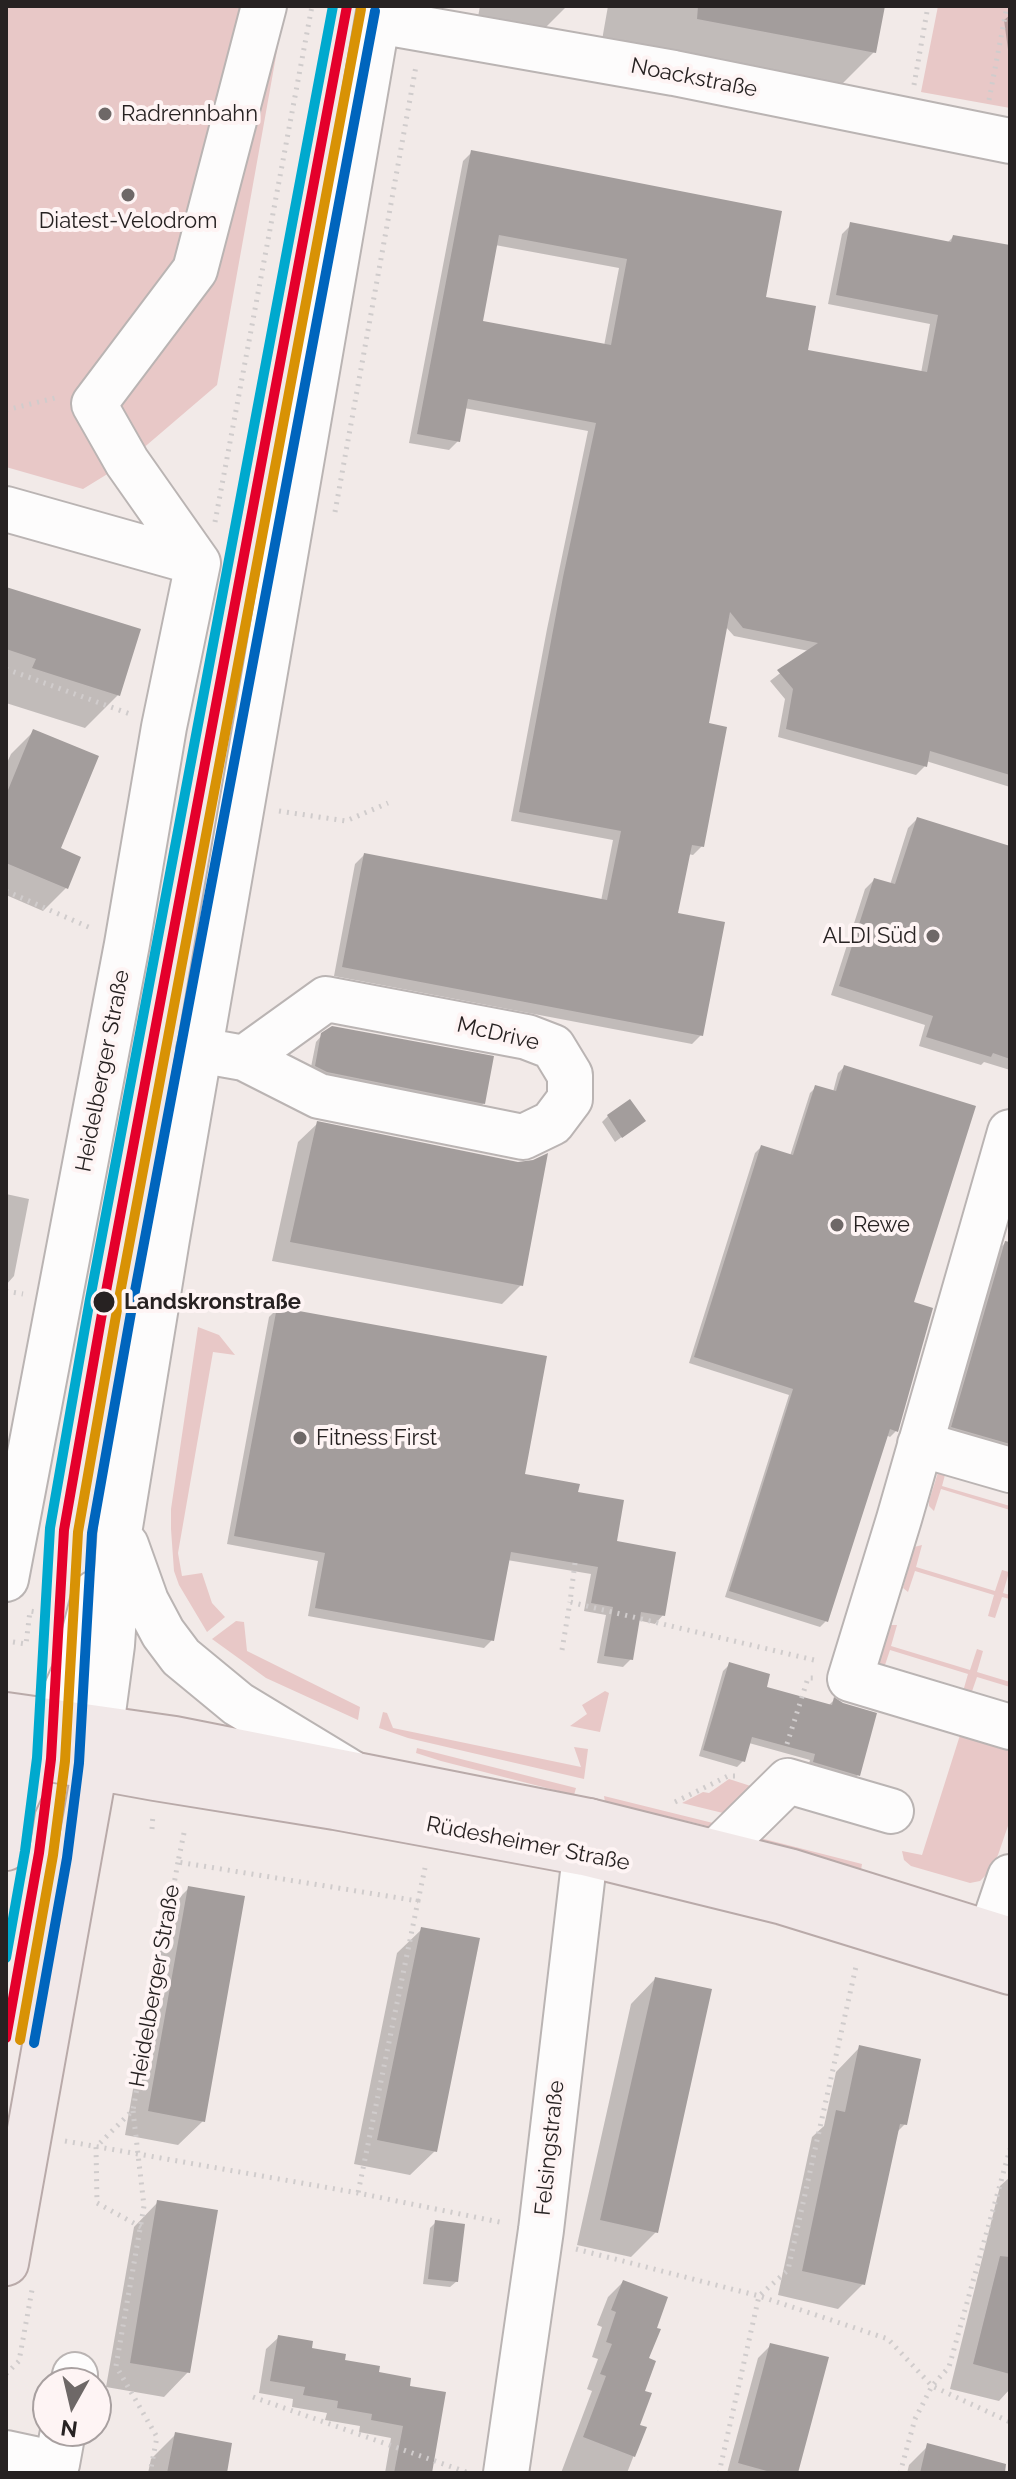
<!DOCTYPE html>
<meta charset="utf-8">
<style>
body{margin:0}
#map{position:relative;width:1016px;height:2479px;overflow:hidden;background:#f2eae8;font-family:Raleway,sans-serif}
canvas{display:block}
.frame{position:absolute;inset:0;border:8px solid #272222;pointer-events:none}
.north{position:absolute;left:32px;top:2367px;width:80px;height:80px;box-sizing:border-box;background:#fef4f4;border:2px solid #a8a0a0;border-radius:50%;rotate:188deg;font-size:22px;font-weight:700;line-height:32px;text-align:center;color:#272222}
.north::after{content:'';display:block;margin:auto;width:28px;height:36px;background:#6e6867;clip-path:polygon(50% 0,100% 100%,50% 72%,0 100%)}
</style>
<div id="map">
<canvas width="1016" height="2479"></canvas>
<div class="frame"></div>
<div class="north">N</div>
</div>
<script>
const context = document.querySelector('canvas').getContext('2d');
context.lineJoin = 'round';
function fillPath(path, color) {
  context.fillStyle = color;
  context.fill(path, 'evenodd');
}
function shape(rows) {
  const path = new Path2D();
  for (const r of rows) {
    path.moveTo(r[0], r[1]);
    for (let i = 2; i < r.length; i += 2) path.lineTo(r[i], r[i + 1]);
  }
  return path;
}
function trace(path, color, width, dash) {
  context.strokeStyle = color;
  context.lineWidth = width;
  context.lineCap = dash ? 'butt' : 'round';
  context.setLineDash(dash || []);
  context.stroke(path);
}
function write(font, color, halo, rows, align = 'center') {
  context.font = font + ' Raleway,sans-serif';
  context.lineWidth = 8;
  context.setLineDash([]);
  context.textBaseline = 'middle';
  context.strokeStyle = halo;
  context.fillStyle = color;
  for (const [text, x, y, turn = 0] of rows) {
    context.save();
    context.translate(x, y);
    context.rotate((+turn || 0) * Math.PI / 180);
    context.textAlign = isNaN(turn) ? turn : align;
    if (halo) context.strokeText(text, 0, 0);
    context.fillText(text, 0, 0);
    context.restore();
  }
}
const green = shape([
 [6,6,285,6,217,385,127,462,83,489,6,467],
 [938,6,1010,6,1010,108,921,92],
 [198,1327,219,1335,235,1355,213,1352,178,1553,182,1576,202,1573,212,1603,225,1617,207,1632,179,1585,174,1571,171,1529,171,1509],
 [948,1464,942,1486,1010,1506,1010,1510,941,1489,934,1511,929,1506,929,1501,940,1466],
 [922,1545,916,1567,995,1591,1002,1570,1009,1572,1003,1593,1010,1595,1010,1599,1002,1597,995,1618,988,1616,994,1595,915,1571,908,1592,903,1588,914,1547],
 [236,1621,244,1622,247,1651,360,1707,358,1720,266,1678,212,1639],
 [891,1625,897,1625,891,1646,970,1670,977,1649,983,1651,977,1672,1010,1682,1010,1687,977,1677,970,1697,962,1695,968,1674,890,1650,883,1671,878,1667,878,1661],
 [605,1691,609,1693,600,1732,570,1726,587,1714,582,1705],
 [383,1712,387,1713,393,1728,581,1767,574,1747,588,1749,584,1779,408,1738,379,1728],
 [961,1732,1010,1746,1010,1820,998,1855,987,1874,980,1881,970,1883,911,1866,904,1860,902,1851,922,1855],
 [417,1748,576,1788,574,1795,441,1761,416,1753],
 [729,1779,763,1790,727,1814,682,1803,703,1792,709,1793],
 [604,1796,717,1824,712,1827,605,1802],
 [760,1838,862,1864,861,1870,759,1841]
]);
const shadow = shape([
 [480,6,567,6,543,30,478,17],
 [608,6,883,6,874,52,841,85,602,40],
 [1010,15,1010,64,1004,20],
 [472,152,764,299,806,351,921,373,930,324,828,304,842,234,851,225,947,243,953,237,1010,247,1010,787,926,761,925,766,916,775,778,737,785,699,770,681,809,651,734,636,725,626,706,724,702,846,693,855,688,854,676,915,701,1035,692,1044,334,976,355,864,364,855,601,901,613,840,511,821,547,629,588,431,464,408,458,441,449,450,409,443,463,161],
 [495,245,619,268,604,346,480,323],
 [6,589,118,695,85,728,6,703],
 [34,731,67,887,43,911,6,895,6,765,11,754],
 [917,819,1010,848,1010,1070,984,1062,981,1065,919,1046,925,1025,831,995,865,889,874,880,890,885,908,828],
 [322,1035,484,1103,478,1109,310,1072,316,1042],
 [844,1067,911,1304,896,1431,890,1437,886,1435,826,1621,820,1627,725,1597,789,1395,689,1363,755,1153,761,1147,790,1156,810,1093,816,1087,833,1092,838,1073],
 [608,1116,643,1121,615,1142,602,1122],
 [318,1123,521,1285,502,1304,272,1261,298,1142],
 [6,1194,29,1199,14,1276,6,1285],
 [1005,1243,1010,1244,1010,1451,947,1433,999,1249],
 [277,1309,523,1476,576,1493,614,1543,663,1615,655,1624,637,1620,631,1659,623,1667,597,1663,606,1615,584,1611,591,1574,507,1560,492,1640,484,1648,308,1616,318,1561,227,1544,269,1317],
 [729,1665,764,1688,828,1706,834,1700,858,1775,852,1781,808,1768,810,1760,749,1743,743,1761,737,1767,699,1756,723,1671],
 [189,1888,203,2121,178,2145,125,2135,164,1913],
 [422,1929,435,2151,410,2175,354,2164,397,1953],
 [655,1979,656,2232,631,2257,577,2245,631,2004],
 [860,2047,905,2124,895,2134,863,2284,838,2309,778,2295,812,2137,824,2126,836,2072],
 [1010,2177,1010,2389,999,2401,950,2389,1000,2186],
 [158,2202,188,2372,164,2397,106,2387,134,2227],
 [436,2222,457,2281,450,2287,423,2284,430,2228],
 [623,2282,647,2359,637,2426,644,2429,627,2473,561,2473,592,2391,587,2389,598,2359,592,2357,602,2327,597,2325,608,2297],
 [279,2337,407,2387,430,2473,385,2473,391,2438,359,2432,360,2426,325,2420,327,2413,292,2407,293,2399,259,2393,266,2349],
 [771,2345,796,2473,727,2473,758,2358],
 [175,2435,225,2473,148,2473,151,2459],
 [928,2446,970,2473,907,2473,909,2465]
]);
const building = shape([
 [698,6,885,6,876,53,697,19],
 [471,150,782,211,766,297,816,306,808,350,927,372,938,315,836,295,850,222,951,242,953,235,1010,245,1010,775,930,751,927,767,786,729,793,689,777,670,818,643,743,628,730,612,709,723,727,727,704,847,692,845,678,913,725,922,703,1036,342,967,364,853,607,900,621,831,519,812,563,577,596,423,468,399,460,442,417,434],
 [499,235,627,259,611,345,483,321],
 [6,587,141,629,120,696,32,668,36,659,6,649],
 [33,729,99,756,61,848,81,857,68,889,6,863,6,795],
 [917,817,1010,846,1010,1059,993,1053,991,1057,926,1037,933,1016,839,986,874,878,895,884],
 [332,1026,494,1056,485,1104,327,1072,315,1066,321,1033],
 [844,1065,976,1106,914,1302,933,1308,898,1432,890,1429,828,1622,729,1591,793,1389,694,1357,761,1145,793,1155,815,1085,836,1091],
 [630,1099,646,1121,622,1138,607,1115],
 [317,1121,518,1162,533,1160,548,1153,523,1286,290,1242],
 [1005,1241,1010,1242,1010,1444,951,1427],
 [277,1307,547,1356,525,1474,580,1484,578,1492,624,1500,617,1541,676,1552,665,1616,641,1612,633,1660,604,1656,613,1607,591,1603,598,1567,511,1552,494,1641,315,1608,325,1553,234,1536],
 [729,1662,770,1674,767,1687,832,1705,834,1697,843,1703,877,1713,860,1776,813,1762,815,1754,752,1737,745,1762,703,1750],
 [188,1886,245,1896,205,2122,148,2111],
 [421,1927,480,1938,437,2152,377,2140],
 [655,1977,712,1989,658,2233,600,2220],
 [859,2045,921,2059,907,2125,900,2124,865,2285,802,2271,836,2110,845,2112],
 [157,2200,218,2210,190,2373,130,2363],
 [435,2220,465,2224,458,2282,428,2279],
 [1000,2256,1010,2257,1010,2374,973,2364],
 [623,2280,668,2297,657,2328,661,2329,649,2358,656,2361,645,2391,652,2393,640,2425,647,2427,635,2457,583,2437,606,2376,600,2374,612,2344,606,2342,616,2312,611,2310],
 [278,2335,313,2341,312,2348,346,2354,345,2360,380,2366,379,2372,411,2378,410,2386,446,2392,432,2473,394,2473,403,2426,371,2420,372,2414,337,2408,338,2401,303,2395,305,2387,270,2381],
 [770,2343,829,2357,798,2473,774,2473,738,2463],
 [175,2432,232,2443,227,2473,167,2473],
 [927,2443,1006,2464,1005,2473,920,2473]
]);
const path = shape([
 [914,85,928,6],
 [989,100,1007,6],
 [6,410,59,397],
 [335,512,416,66],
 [215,522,312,6],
 [6,669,130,714],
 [279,811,346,821,388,803],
 [6,891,93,929],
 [6,1291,23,1294],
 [575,1563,570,1602,814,1660,814,1665],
 [13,1642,26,1644,30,1611,36,1612],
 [562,1650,570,1602],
 [787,1744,808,1678,813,1678],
 [675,1802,728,1776,739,1776],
 [152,1829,153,1814],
 [184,1833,178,1862,418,1901,358,2193],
 [418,1901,425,1868],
 [133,2111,144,2206,116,2366,157,2437,150,2473],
 [65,2141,358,2193,504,2223],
 [141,2227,97,2203,96,2147,133,2110,178,1862],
 [576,2249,759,2296,888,2339,932,2386,1010,2422],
 [6,2374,19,2361,32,2290],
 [253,2397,469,2473],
 [719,2473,759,2296,788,2270,857,1962],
 [900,2473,915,2419,932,2386,949,2367,1010,2149]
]);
const minor = shape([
 [378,21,674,73,1010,141],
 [6,509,198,563],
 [198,563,127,462,94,404,195,270,264,6],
 [199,1050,244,1058,319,1096,523,1137,552,1123,570,1099,570,1075,553,1047,527,1037,326,999,244,1058],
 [1010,1132,899,1519,850,1679,1010,1727],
 [920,1444,1010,1470],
 [126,1545,146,1601,163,1633,181,1657,238,1704,350,1772],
 [6,1579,127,944,164,727,198,563],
 [52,1722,74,1673,95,1593],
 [96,1765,112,1645,120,1527,167,1239,380,6],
 [716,1852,788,1781,891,1811],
 [991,1933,1010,1877],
 [73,2383,75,2375],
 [6,2453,57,2464,63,2431],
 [506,2473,541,2230,589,1821]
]);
const major = shape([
 [6,1715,175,1739,589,1821,789,1871,1010,1940],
 [6,1751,155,1778,335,1807,584,1853,783,1902,1010,1972],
 [6,1848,13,1805,48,1731],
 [6,2263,95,1767]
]);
const tram1 = shape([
 [6,2038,39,1853,51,1759,64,1530,104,1302,347,6]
]);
const tram2 = shape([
 [20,2040,53,1855,65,1761,78,1532,118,1304,361,9]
]);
const tram3 = shape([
 [6,1958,25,1851,37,1758,50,1528,90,1299,333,6]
]);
const tram4 = shape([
 [34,2043,67,1858,79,1763,92,1533,132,1307,375,11]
]);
const markers = [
 [105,114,8,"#6e6867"],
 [128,195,8,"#6e6867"],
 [933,936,8,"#6e6867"],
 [837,1225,8,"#6e6867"],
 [104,1302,12,"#272222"],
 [300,1438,8,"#6e6867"]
];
const streetNames = [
 ["Noackstraße",694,78,11],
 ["McDrive",498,1034,13],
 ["Heidelberger Straße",103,1071,-79],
 ["Rüdesheimer Straße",528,1844,11],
 ["Heidelberger Straße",155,1986,-80],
 ["Felsingstraße",550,2148,-84]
];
const poiNames = [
 ["Radrennbahn",121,114],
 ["Diatest-Velodrom",128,221,"center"],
 ["ALDI Süd",917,936,"right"],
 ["Rewe",853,1225],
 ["Fitness First",316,1438]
];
const stopNames = [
 ["Landskronstraße",124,1302]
];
fillPath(green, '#e8c8c7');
fillPath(shadow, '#0003');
fillPath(building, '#a39d9c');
trace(minor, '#bab4b3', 48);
trace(major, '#b9aaa9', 48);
trace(path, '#d0cccc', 5, [2, 6]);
trace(minor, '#fdfcfc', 44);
trace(major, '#f1e8e8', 44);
trace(tram1, '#e4002b', 10);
trace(tram2, '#d89205', 10);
trace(tram3, '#00a9ce', 10);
trace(tram4, '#0065bd', 10);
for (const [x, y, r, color] of markers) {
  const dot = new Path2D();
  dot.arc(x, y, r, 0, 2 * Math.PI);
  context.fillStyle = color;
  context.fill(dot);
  trace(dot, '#fef4f4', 3);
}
write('22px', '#272222', '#fef4f4', streetNames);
write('22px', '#272222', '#fef4f4', poiNames, 'left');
write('bold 22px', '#272222', '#fef4f4', stopNames, 'left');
</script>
